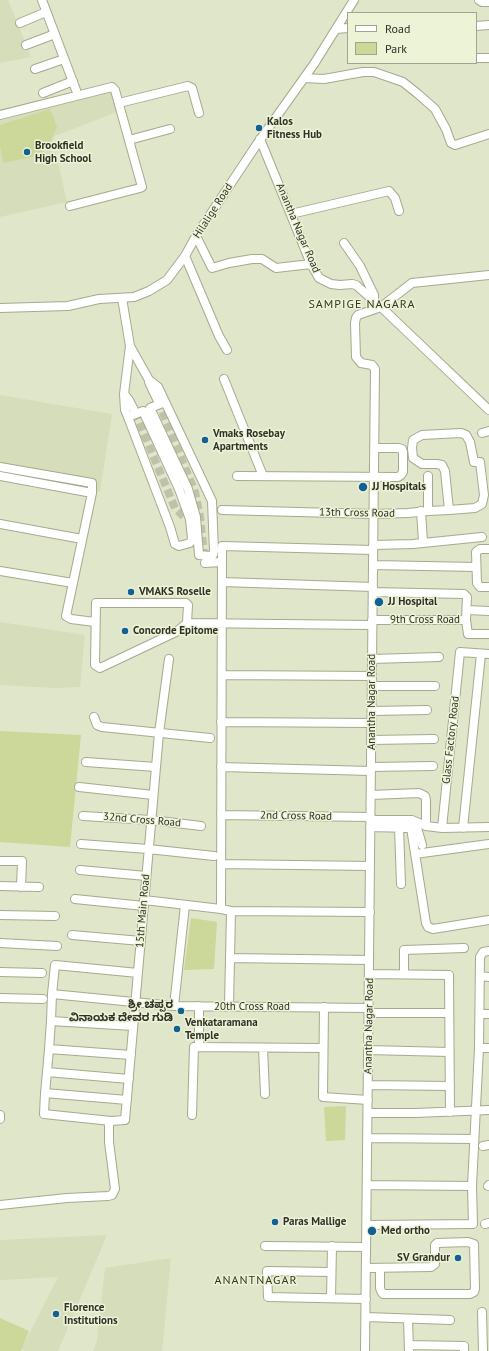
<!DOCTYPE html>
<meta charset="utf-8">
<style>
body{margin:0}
#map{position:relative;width:489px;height:1351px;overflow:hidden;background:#e0e6ca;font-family:"PT Sans",sans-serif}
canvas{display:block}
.legend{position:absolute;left:347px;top:12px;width:130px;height:52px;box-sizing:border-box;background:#edf3d7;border:1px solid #a1a590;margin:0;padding:5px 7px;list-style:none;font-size:12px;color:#2f3126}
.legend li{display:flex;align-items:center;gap:8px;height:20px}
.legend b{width:20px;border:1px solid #a1a590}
</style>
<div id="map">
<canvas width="489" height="1351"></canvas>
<ul class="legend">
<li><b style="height:5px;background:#fff"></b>Road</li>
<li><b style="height:11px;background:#ccd79a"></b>Park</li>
</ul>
</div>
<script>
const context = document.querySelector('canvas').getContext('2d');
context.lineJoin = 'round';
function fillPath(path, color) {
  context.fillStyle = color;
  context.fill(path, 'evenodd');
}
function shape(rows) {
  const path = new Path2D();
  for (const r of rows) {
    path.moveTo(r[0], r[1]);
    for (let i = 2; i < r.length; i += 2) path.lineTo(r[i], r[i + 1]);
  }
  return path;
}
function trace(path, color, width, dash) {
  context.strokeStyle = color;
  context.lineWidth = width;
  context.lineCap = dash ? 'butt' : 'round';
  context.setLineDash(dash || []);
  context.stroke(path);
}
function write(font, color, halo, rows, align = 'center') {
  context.font = font + ' "PT Sans","Noto Sans Kannada",sans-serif';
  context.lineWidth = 3;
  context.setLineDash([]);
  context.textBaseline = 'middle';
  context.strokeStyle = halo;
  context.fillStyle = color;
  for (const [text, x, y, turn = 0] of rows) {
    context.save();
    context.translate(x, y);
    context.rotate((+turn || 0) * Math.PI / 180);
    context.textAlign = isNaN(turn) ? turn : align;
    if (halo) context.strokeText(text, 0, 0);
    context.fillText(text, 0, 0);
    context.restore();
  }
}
const built = shape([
 [0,0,8,0,31,57,0,63],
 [111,90,117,112,55,136,49,148,50,151,56,153,67,202,0,217,0,120],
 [0,395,112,414,100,492,0,473],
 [0,622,85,635,80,687,56,688,0,685],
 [107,1235,58,1351,24,1351,22,1348,58,1277,0,1280,0,1240],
 [171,1258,162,1351,93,1351,97,1341,105,1268]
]);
const green = shape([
 [50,109,57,127,49,144,41,155,3,163,0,145,0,125],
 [0,731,81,735,70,847,0,842],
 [191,918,217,922,214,969,184,970],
 [346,1106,345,1140,326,1141,324,1107],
 [0,1318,29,1331,21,1351,0,1351]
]);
const minorTunnel = shape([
 [158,401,195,492,200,517,205,562],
 [135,412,175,508,185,518,195,520]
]);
const minor = shape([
 [42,0,76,90],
 [479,0,482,2,489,2],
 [20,23,46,12],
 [476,26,489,25],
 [336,29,348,28],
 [26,45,55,34],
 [476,58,489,58],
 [35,69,64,59],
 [304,78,324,79,363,72,374,72,403,82,418,94,435,109,446,129,451,143,455,145,489,134],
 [43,93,73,81],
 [119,103,188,86,192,88,199,113],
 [0,115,112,87,115,90,142,187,140,188,70,206],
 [260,139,311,264,319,278,331,284,340,285,352,284,356,285,381,307,358,315,356,318,355,323,356,357,361,363,372,365,375,369,365,1351],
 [129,140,170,129],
 [291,214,389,191,395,198,399,211],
 [196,236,212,268,229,263,252,259,262,259,276,268,311,264],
 [344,243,360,266,374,295,374,301],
 [185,256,219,336,227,350],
 [489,275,412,283,381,307,489,410],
 [122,298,130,346,149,380,158,387,212,501,214,551,213,555,210,556,199,555,196,517,188,489,150,408,165,402],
 [0,308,68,306,99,299,134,297,149,291,167,280,185,256,196,236,257,144,314,64,354,0],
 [224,379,263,476],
 [149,382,158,401],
 [125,395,129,400,135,412],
 [128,417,143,411,179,489,190,519,192,539,190,543,179,546,175,544,170,527,128,417,125,410,124,394,130,346],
 [482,433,489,431],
 [0,467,92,483,92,493,66,616,71,619,95,622],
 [0,476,92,493],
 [237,476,398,477,401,475,403,472,403,452,402,449,398,448,374,448],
 [222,510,374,514,408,513,428,511,449,510,475,508,482,504,484,495,480,462,474,462,470,442,466,435,461,433,422,435,413,440,412,448,413,458,422,464,437,464,442,465,445,471,449,510],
 [421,511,423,542],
 [428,511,428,476],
 [0,524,82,539],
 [373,545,413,544,482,537],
 [489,549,480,549,476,552,477,583,480,587,489,587],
 [205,563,221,562],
 [373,565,476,567],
 [0,571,73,583],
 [222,582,373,587],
 [373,592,464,594,467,597,466,620],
 [467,610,489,611],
 [372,620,466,620,468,634,489,634],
 [187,623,188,605,186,603,96,603,95,665,100,668,176,632,187,623,372,625],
 [372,659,439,657],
 [222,675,372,676],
 [372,686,435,686],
 [372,711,427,710],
 [94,717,97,725,102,727,210,738],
 [221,722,371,723],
 [371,740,434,739],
 [86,762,156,767],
 [221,767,371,771],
 [371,767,433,766],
 [79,787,153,795],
 [371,795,419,793,425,796,426,800,426,826],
 [221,815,371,817],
 [83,816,151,820,201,826],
 [371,820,412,820,426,826,442,828,489,827],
 [410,825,411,828,418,831,422,845],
 [370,827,411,828,426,923,428,927,433,929,489,920],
 [399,827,401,884],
 [442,828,460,652,489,654],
 [463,828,481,654],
 [81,844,148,849,214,856],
 [415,854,489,844],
 [0,861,22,861,21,887],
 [221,864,370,866],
 [80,870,146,876],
 [0,886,39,887],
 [75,899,144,906],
 [144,900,221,909,231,911,370,912],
 [221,909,222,546,373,550],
 [0,915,55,916],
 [72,935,141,941],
 [0,943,57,946],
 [230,958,369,960],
 [0,972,42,973],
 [138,973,55,965,52,994,174,1006,369,1008],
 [369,974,449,975,450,1112],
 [404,974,404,950,464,948],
 [480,976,489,977],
 [52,994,51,1021,133,1026],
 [0,998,43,999],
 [174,1006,185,905],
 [229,1006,231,911],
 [324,1007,323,1097,368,1100],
 [369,1013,449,1013],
 [480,1014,489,1014],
 [51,1021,49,1049,131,1055],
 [199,1045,199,1006],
 [263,1048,265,1094],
 [479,1048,489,1048],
 [49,1049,47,1072,129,1079],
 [368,1050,449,1052],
 [47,1072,45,1093,127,1100],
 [368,1085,450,1086],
 [45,1093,44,1114,111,1121],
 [368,1113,415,1113,489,1110],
 [0,1115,0,1119],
 [192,1115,194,1047,323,1048],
 [367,1138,474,1139],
 [483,1146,489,1145],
 [367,1185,472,1186],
 [488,1186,489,1185],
 [0,1205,67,1198,108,1196,112,1195,115,1189,109,1142,109,1124,111,1121,125,1120,159,733,169,659],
 [485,1224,489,1223],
 [367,1225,473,1224,472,1186,479,1048,480,957,483,952,489,951],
 [265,1246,366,1247],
 [366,1268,431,1267,435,1264,435,1245,437,1243,468,1242,474,1244,475,1289,474,1292,470,1294,383,1294,381,1291,380,1288,380,1268],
 [331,1272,267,1271,268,1297,366,1299],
 [331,1298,332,1246],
 [482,1312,483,1351],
 [366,1317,450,1320],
 [408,1319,409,1351],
 [409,1345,464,1346,464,1351]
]);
const markers = [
 [259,128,4,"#136093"],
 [27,152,4,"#136093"],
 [205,440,4,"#136093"],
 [363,487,5,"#136093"],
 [131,592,4,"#136093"],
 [379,602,5,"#136093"],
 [125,631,4,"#136093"],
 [181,1011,4,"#136093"],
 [177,1029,4,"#136093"],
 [275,1222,4,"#136093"],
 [372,1231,5,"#136093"],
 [458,1258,4,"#136093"],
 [56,1314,4,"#136093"]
];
const poiNames = [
 ["Kalos",267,122],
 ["Fitness Hub",267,135],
 ["Brookfield",35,146],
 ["High School",35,159],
 ["Vmaks Rosebay",213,434],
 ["Apartments",213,447],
 ["JJ Hospitals",372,487],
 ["VMAKS Roselle",139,592],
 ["JJ Hospital",388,602],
 ["Concorde Epitome",133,631],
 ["ಶ್ರೀ ಚಪ್ಪರ",173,1005,"right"],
 ["ವಿನಾಯಕ ದೇವರ ಗುಡಿ",173,1018,"right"],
 ["Venkataramana",185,1023],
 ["Temple",185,1036],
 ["Paras Mallige",283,1222],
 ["Med ortho",381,1231],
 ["SV Grandur",450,1258,"right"],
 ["Florence",64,1308],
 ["Institutions",64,1321]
];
const streetNames = [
 ["Hilalige Road",213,211,-57],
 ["Anantha Nagar Road",298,228,67],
 ["13th Cross Road",357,513,1],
 ["9th Cross Road",425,620],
 ["Anantha Nagar Road",372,702,-90],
 ["Glass Factory Road",451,740,-84],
 ["2nd Cross Road",296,816,1],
 ["32nd Cross Road",142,820,5],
 ["15th Main Road",143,911,-85],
 ["20th Cross Road",252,1007],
 ["Anantha Nagar Road",369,1026,-89]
];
const neighbourhoodNames = [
 ["SAMPIGE NAGARA",362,305],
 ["ANANTNAGAR",256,1281]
];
fillPath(built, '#d6ddba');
fillPath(green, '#ccd79a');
trace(minorTunnel, '#bdc2a9', 8, [8, 4]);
trace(minor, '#a5aa8f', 10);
trace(minor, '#fff', 8);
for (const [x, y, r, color] of markers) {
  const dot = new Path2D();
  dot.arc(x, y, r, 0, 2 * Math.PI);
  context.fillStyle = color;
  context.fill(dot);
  trace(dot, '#edf3d7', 1.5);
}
write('bold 11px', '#2f3126', '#edf3d7', poiNames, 'left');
write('11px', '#2f3126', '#edf3d7', streetNames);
context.letterSpacing = '1px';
write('12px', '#31351e', '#edf3d7', neighbourhoodNames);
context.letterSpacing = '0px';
</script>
